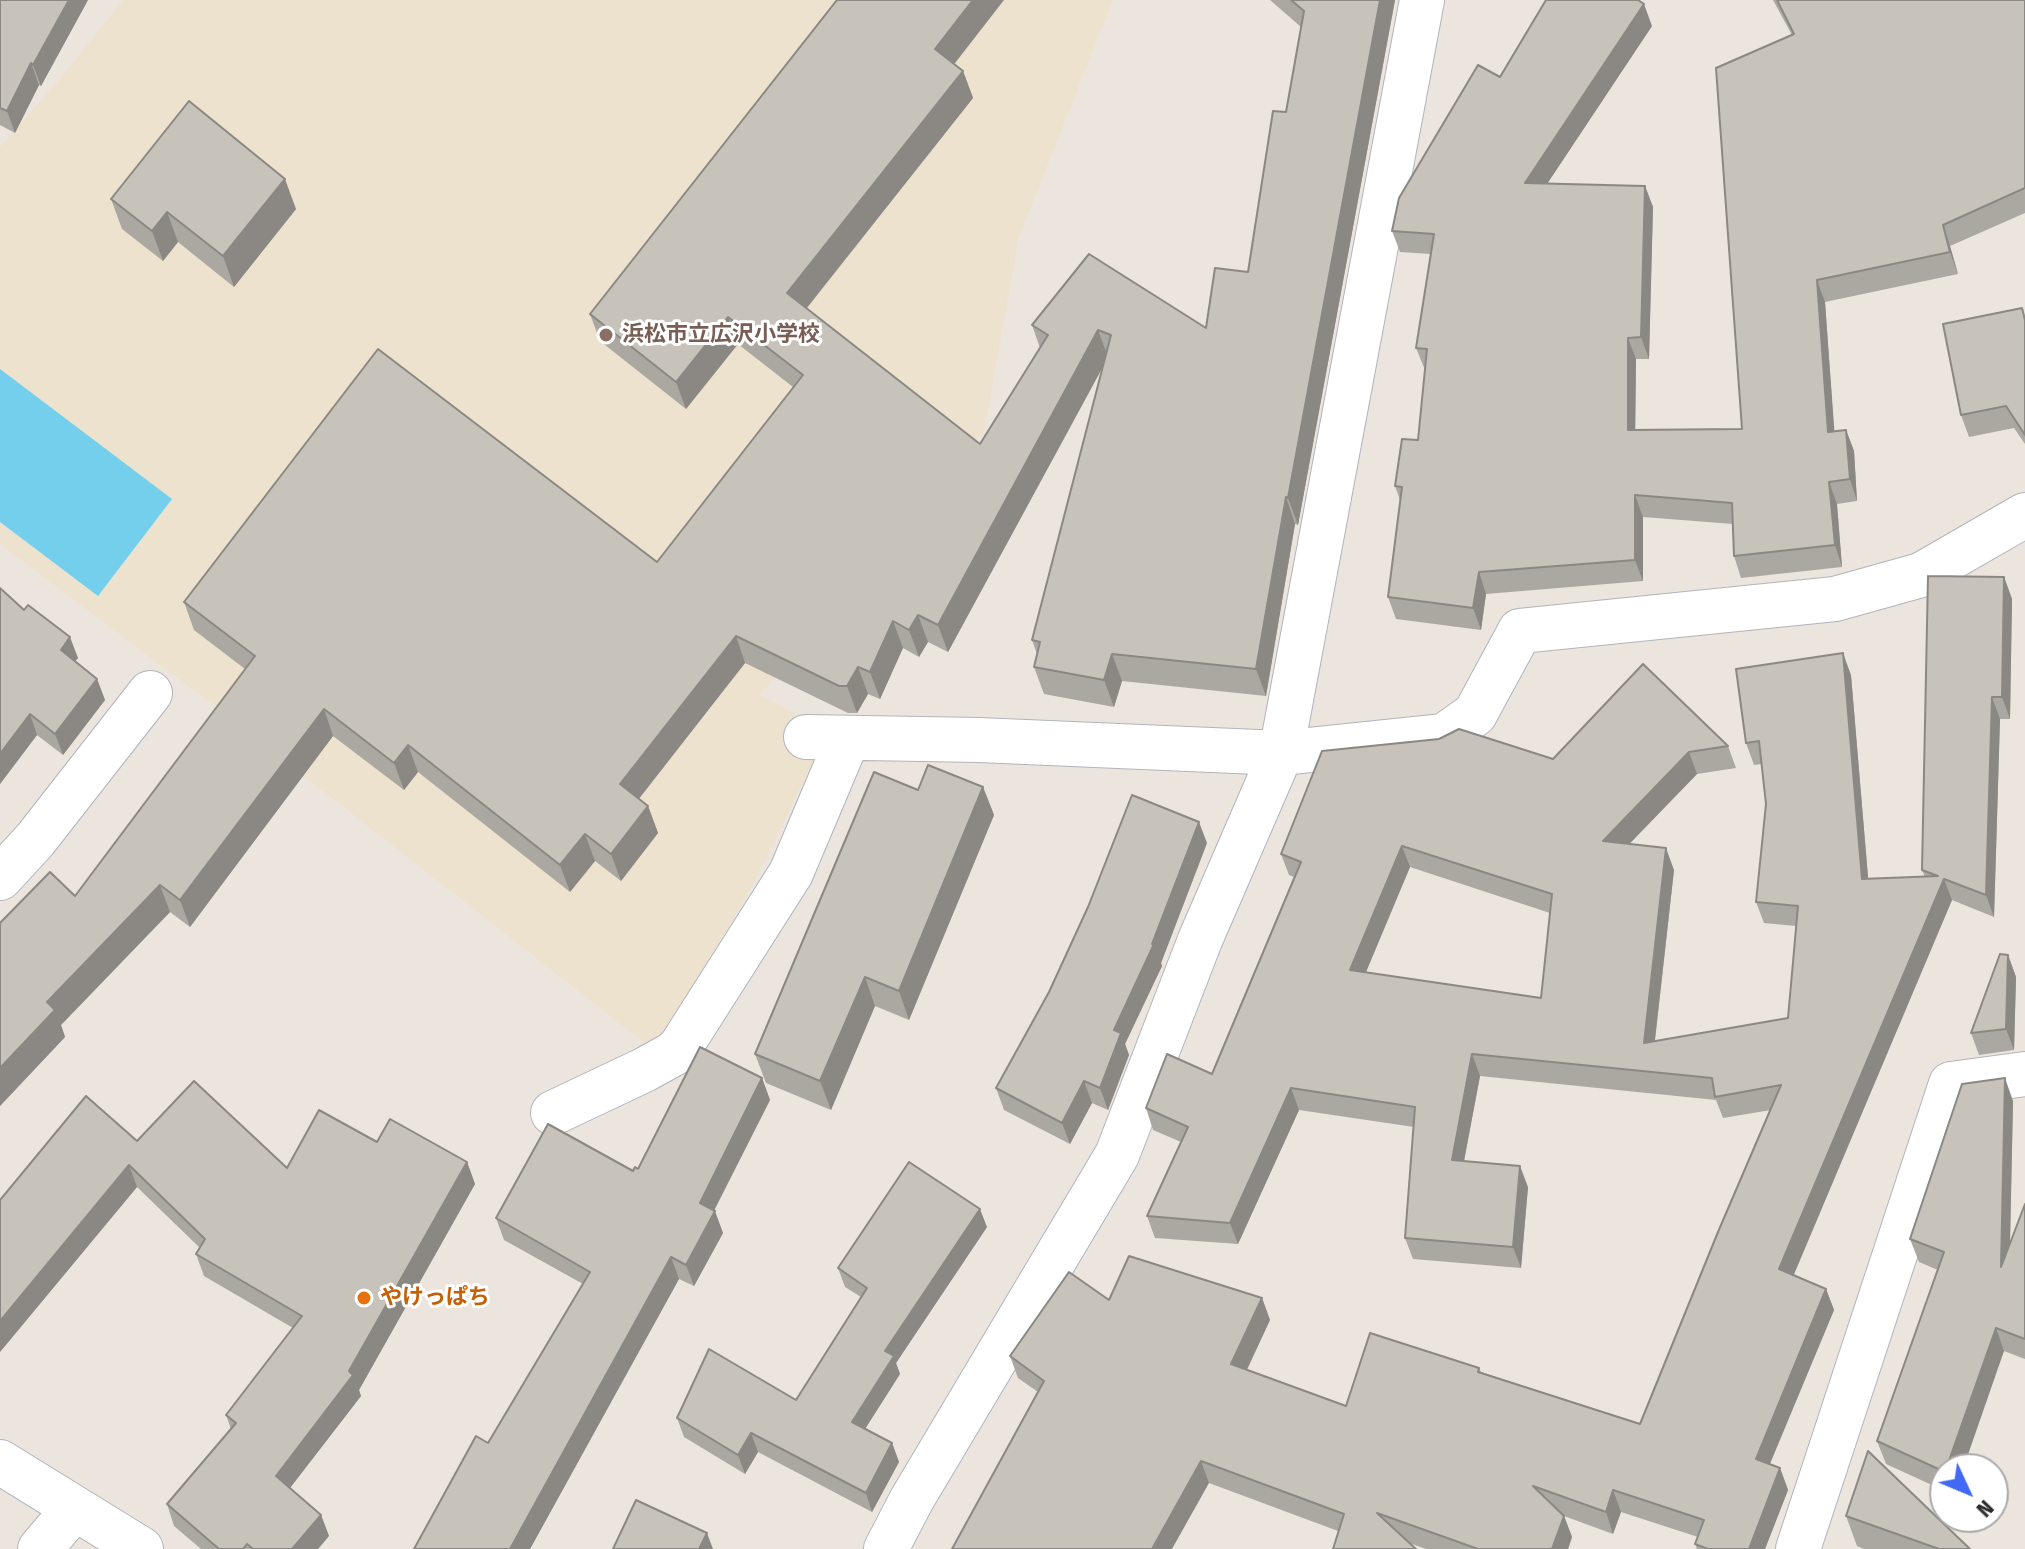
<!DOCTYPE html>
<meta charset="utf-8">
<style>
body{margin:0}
#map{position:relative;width:2025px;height:1549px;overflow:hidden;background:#ece5dd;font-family:"Fira Sans Condensed",sans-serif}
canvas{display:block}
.north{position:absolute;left:1929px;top:1453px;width:80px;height:80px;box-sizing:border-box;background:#fff;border:2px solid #aaa;border-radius:50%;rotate:134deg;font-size:22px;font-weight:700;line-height:32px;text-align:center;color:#2a2a2a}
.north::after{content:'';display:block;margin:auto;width:28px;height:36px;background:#4169f5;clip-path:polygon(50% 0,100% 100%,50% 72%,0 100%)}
</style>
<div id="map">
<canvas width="2025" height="1549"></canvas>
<div class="north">N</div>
</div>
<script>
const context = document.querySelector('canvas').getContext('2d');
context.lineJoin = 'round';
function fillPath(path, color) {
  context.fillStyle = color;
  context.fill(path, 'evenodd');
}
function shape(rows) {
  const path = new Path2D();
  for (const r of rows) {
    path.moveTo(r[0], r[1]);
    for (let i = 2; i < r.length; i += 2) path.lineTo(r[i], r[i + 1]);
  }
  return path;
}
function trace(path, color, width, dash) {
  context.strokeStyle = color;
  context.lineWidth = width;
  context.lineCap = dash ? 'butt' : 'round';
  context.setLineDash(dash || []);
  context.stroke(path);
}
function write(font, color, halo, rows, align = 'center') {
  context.font = font + ' "Fira Sans Condensed","Noto Sans JP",sans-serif';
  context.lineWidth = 6;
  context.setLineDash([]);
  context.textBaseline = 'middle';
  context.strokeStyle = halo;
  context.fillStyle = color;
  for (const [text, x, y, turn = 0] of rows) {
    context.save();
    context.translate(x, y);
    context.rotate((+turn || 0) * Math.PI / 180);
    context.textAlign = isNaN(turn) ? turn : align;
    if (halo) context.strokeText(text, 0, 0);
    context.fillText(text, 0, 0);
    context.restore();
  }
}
const education = shape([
 [123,0,1113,0,1019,237,984,431,760,695,795,713,789,750,815,757,759,873,677,1020,650,1047,203,697,0,544,0,147,55,85]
]);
const water = shape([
 [0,369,172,499,98,596,0,522]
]);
const street = shape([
 [806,737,979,740,1281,753,1444,736,1475,714,1520,631,1835,599,1921,575,2025,515],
 [0,878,35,840,150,693],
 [553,1113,644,1070,673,1054,681,1046,791,873,848,738],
 [0,1462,141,1549],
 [40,1549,74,1509],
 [886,1549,912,1499,1117,1155,1200,940,1281,753,1422,0],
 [1798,1549,1951,1084,2025,1074]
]);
const wall = shape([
 [0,0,88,0,41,86,39,85,15,133,0,125],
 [1270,0,1395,0,1298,525,1295,524,1266,696,1122,681,1114,707,1044,694,1034,667,1037,654,1032,640,1103,367,948,652,928,642,919,657,903,648,880,699,868,694,857,713,848,713,745,663,639,799,648,806,658,833,621,881,595,861,570,892,418,772,404,790,333,736,190,927,170,912,61,1025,65,1037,0,1106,0,923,75,896,245,669,194,630,184,602,657,562,793,387,738,344,686,409,600,341,590,314,954,64,963,71,973,98,807,308,980,444,1040,348,1032,325,1206,328,1248,272,1286,112,1301,27],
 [1773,0,2025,0,2025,213,1950,246,1958,274,1825,302,1834,431,1846,430,1854,451,1857,501,1837,504,1842,567,1741,578,1734,556,1733,524,1643,517,1643,581,1486,594,1481,630,1396,619,1388,597,1400,500,1395,486,1418,440,1425,370,1416,348,1431,254,1400,252,1392,231,1500,77,1652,26,1547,184,1645,186,1653,207,1649,359,1636,359,1635,430,1742,429,1792,35],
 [111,199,296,209,234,287,178,242,163,261,122,229],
 [2022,308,2025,316,2025,444,2014,428,1969,437,1961,415],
 [2004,577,2012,599,2010,719,2000,719,1994,917,1952,900,1793,1275,1826,1289,1834,1310,1770,1464,1780,1468,1788,1490,1765,1549,1697,1549,1695,1544,1698,1537,1621,1512,1613,1534,1564,1516,1572,1537,1568,1549,1426,1549,1409,1543,1338,1531,1209,1483,1038,1392,1018,1378,1010,1356,1109,1300,1262,1298,1270,1320,1247,1370,1346,1406,1479,1368,1481,1372,1640,1424,1771,1110,1723,1118,1716,1100,1480,1076,1464,1161,1528,1187,1521,1268,1413,1259,1405,1238,1414,1127,1299,1110,1238,1244,1155,1238,1147,1216,1181,1142,1153,1130,1146,1108,1212,1074,1294,877,1289,875,1281,854,1553,759,1728,746,1736,768,1697,774,1629,844,1674,870,1655,1041,1788,1018,1796,926,1764,923,1756,902,1766,804,1762,764,1754,765,1746,743,1851,675,1868,878,1925,877,1922,870],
 [1410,867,1550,913,1541,998,1366,972],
 [0,588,78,658,75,661,97,679,105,700,63,755,37,735,0,784],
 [983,787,994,815,909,1020,875,1006,831,1110,766,1083,755,1054,918,790],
 [1207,843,1161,963,1162,966,1125,1044,1129,1055,1108,1110,1092,1103,1070,1144,1004,1110,996,1088],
 [2008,955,2016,977,2014,1050,1979,1055,1971,1033],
 [762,1078,770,1100,714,1211,723,1233,694,1286,679,1279,530,1549,414,1549,488,1443,583,1284,504,1240,496,1218,638,1169],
 [2013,1101,2010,1243,2025,1204,2025,1359,2004,1351,1945,1469,1945,1491,1886,1464,1877,1441,1938,1270,1919,1262,1910,1239],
 [137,1141,287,1168,377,1142,467,1162,475,1184,359,1390,361,1396,290,1488,321,1515,329,1536,318,1549,201,1549,174,1526,167,1504,231,1429,226,1415,293,1328,204,1276,196,1254,200,1248,137,1187,0,1352],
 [987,1227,896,1363,900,1374,865,1429,892,1443,899,1462,872,1512,758,1452,745,1474,684,1437,677,1418,796,1400,861,1297,845,1287,838,1268],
 [1846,1516,1970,1549,1864,1549,1857,1546]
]);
const shadedWall = shape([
 [69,0,88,0,41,86,33,65],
 [973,0,1004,0,945,76,935,49],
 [1380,0,1395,0,1298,525,1288,498],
 [1644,4,1652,26,1533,205,1525,183],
 [31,63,39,85,15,133,7,111],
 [963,71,973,98,797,320,787,293],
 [285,179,296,209,234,287,223,256],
 [1645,186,1653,207,1649,359,1641,337],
 [167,212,178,242,163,261,152,231],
 [1943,225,1950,246,1958,274,1950,252],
 [1817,280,1825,302,1836,453,1828,432],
 [728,317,738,344,686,409,676,382],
 [1098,330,1108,357,948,652,938,625],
 [1628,338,1636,359,1635,452,1628,430],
 [1846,430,1854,451,1857,501,1850,479],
 [1829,482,1837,504,1842,567,1835,545],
 [1635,495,1643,517,1643,581,1635,560],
 [1286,497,1295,524,1266,696,1256,669],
 [1479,572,1486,594,1481,630,1473,608],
 [2004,577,2012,599,2010,719,2002,697],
 [918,615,928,642,919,657,909,630],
 [893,621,903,648,880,699,870,672],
 [736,636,745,663,629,811,620,784],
 [70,637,78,658,68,670,61,650],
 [1843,653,1851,675,1870,900,1862,879],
 [1112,654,1122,681,1114,707,1104,680],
 [858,667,868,694,857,713,847,686],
 [97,679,105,700,63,755,55,734],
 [1992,697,2000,719,1994,917,1986,895],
 [324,709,333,736,190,927,180,900],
 [30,714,37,735,0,784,0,754],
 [408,745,418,772,404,790,394,763],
 [1689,752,1697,774,1611,863,1603,841],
 [983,787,994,815,909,1020,899,991],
 [648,806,658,833,621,881,611,854],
 [1199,822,1207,843,1161,963,1162,966,1125,1044,1129,1055,1108,1110,1100,1088,1114,1030,1152,944],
 [585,834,595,861,570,892,560,865],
 [1402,846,1410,867,1358,991,1350,970],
 [1666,848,1674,870,1652,1065,1644,1043],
 [1944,879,1952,900,1787,1291,1779,1269],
 [160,885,170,912,61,1025,65,1037,0,1106,0,1068,47,1002],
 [2008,955,2016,977,2014,1050,2006,1029],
 [865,977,875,1006,831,1110,820,1081],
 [1472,1054,1480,1076,1460,1182,1452,1160],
 [762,1078,770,1100,707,1224,700,1203],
 [2005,1078,2013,1101,2009,1290,2001,1267],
 [1084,1081,1092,1103,1070,1144,1062,1123],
 [1291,1088,1299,1110,1238,1244,1230,1223],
 [467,1162,475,1184,359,1390,361,1396,283,1497,276,1476,349,1371],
 [129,1165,137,1187,0,1352,0,1321],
 [1520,1166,1528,1187,1521,1268,1513,1247],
 [980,1209,987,1227,896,1363,900,1374,858,1440,852,1422,885,1351],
 [715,1211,723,1233,694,1286,686,1265],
 [671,1257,679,1279,530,1549,510,1549],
 [1826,1289,1834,1310,1763,1480,1756,1459],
 [1262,1298,1270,1320,1239,1386,1231,1364],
 [1996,1328,2004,1351,1963,1469,1946,1469],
 [751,1433,758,1452,745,1474,738,1455],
 [892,1443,899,1462,872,1512,866,1493],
 [1201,1461,1209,1483,1172,1549,1152,1549],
 [1780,1468,1788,1490,1765,1549,1749,1549],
 [1613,1490,1621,1512,1613,1534,1606,1512],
 [321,1515,329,1536,318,1549,292,1549],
 [1564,1516,1572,1537,1568,1549,1552,1549],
 [707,1533,713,1549,699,1549]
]);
const building = shape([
 [0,0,69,0,33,65,31,63,7,111,0,108,0,0],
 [837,0,973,0,935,49,963,71,787,293,980,444,1048,335,1032,325,1089,254,1206,328,1215,268,1248,272,1273,111,1286,112,1304,11,1291,0,1380,0,1288,498,1286,497,1256,669,1112,654,1104,680,1034,667,1040,642,1032,640,1111,335,1098,330,938,625,918,615,909,630,893,621,870,672,858,667,847,686,839,686,736,636,620,784,648,806,611,854,585,834,560,865,408,745,394,763,324,709,180,900,160,885,47,1002,55,1010,0,1068,0,923,50,872,75,896,255,656,184,602,378,349,657,562,803,375,728,317,676,382,590,314,837,0],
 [1546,0,1638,0,1644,4,1525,183,1645,186,1641,337,1628,338,1628,430,1742,429,1716,68,1794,34,1777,0,2025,0,2025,188,1943,225,1950,252,1817,280,1828,432,1846,430,1850,479,1829,482,1835,545,1734,556,1732,503,1635,495,1635,560,1479,572,1473,608,1388,597,1402,487,1395,486,1402,439,1418,440,1427,349,1416,348,1434,234,1392,231,1399,198,1478,65,1500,77,1546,0],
 [189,101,285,179,223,256,167,212,152,231,111,199,189,101],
 [2022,308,2025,320,2025,435,2006,406,1961,415,1943,324,2022,308],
 [1928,576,2004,577,2002,697,1992,697,1986,895,1944,879,1779,1269,1826,1289,1756,1459,1780,1468,1749,1549,1708,1549,1695,1544,1704,1520,1613,1490,1606,1512,1533,1486,1564,1516,1552,1549,1478,1549,1377,1513,1416,1549,1333,1549,1344,1514,1201,1461,1152,1549,952,1549,1044,1381,1010,1356,1069,1272,1109,1300,1129,1256,1262,1298,1231,1364,1346,1406,1370,1333,1479,1368,1478,1372,1640,1424,1718,1232,1781,1085,1715,1097,1712,1078,1472,1054,1452,1160,1520,1166,1513,1247,1405,1238,1415,1107,1291,1088,1230,1223,1147,1216,1188,1127,1146,1108,1167,1054,1212,1074,1301,862,1281,854,1322,751,1439,739,1459,729,1553,759,1643,664,1728,746,1689,752,1603,841,1666,848,1644,1043,1788,1018,1798,906,1756,902,1766,804,1759,741,1746,743,1736,669,1843,653,1862,879,1938,876,1922,870,1928,576],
 [1402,846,1552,894,1541,998,1350,970,1402,846],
 [0,588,24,610,28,605,70,637,61,650,97,679,55,734,30,714,0,754,0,588],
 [928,765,983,787,899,991,865,977,820,1081,755,1054,874,772,918,790,928,765],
 [1132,795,1199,822,1152,944,1154,944,1114,1030,1121,1033,1100,1088,1084,1081,1062,1123,996,1088,1049,992,1088,907,1132,795],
 [2000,954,2008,955,2006,1029,1971,1033,2000,954],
 [700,1047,762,1078,700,1203,715,1211,686,1265,671,1257,510,1549,414,1549,476,1436,488,1443,590,1272,496,1218,548,1124,633,1171,635,1167,638,1169,700,1047],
 [2005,1078,2001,1267,2025,1204,2025,1339,1996,1328,1946,1469,1945,1469,1945,1472,1877,1441,1944,1252,1910,1239,1962,1084,2005,1078],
 [194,1081,287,1168,319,1110,377,1142,390,1119,467,1162,349,1371,353,1375,276,1476,321,1515,292,1549,253,1549,247,1544,243,1549,219,1549,167,1504,236,1423,226,1415,302,1316,196,1254,205,1239,129,1165,0,1321,0,1200,86,1096,137,1141,194,1081],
 [909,1162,980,1209,885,1351,894,1356,852,1422,892,1443,866,1493,751,1433,738,1455,677,1418,709,1349,796,1400,867,1288,838,1268,909,1162],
 [1868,1451,1970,1549,1939,1549,1846,1516,1868,1451],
 [636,1500,707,1533,699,1549,613,1549,636,1500]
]);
const markers = [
 [606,335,8,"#8d6e63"],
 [364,1298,8,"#e8710a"]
];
const educationNames = [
 ["浜松市立広沢小学校",622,335]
];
const foodNames = [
 ["やけっぱち",380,1298]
];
fillPath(education, '#ede2cd');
fillPath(water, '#73cfeb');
trace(street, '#b0b4be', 46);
trace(street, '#fff', 44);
fillPath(wall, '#aba8a1');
fillPath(shadedWall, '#8b8883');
fillPath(building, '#c7c3bb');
trace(building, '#8b8883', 2);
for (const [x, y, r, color] of markers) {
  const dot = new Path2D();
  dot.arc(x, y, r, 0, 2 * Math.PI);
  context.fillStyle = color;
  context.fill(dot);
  trace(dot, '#fff', 3);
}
write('bold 22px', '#785e54', '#fff', educationNames, 'left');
write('bold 22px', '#c56008', '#fff', foodNames, 'left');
</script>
